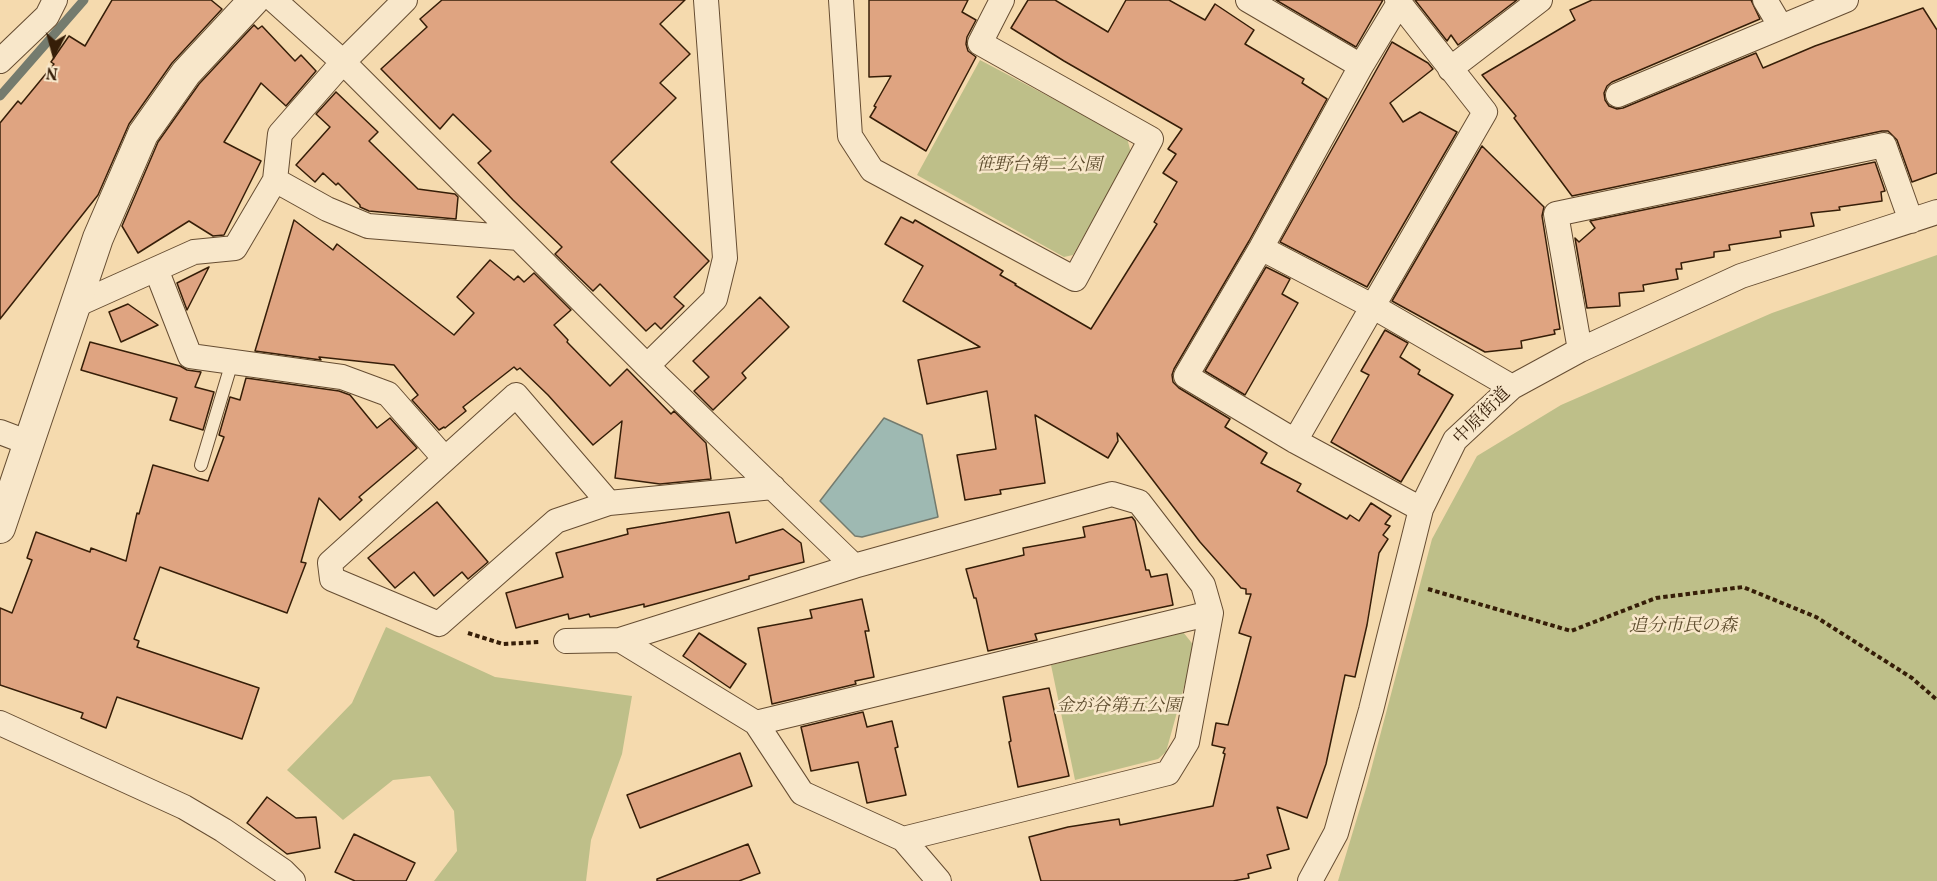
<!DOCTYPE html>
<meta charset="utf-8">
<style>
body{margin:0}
#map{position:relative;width:1937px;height:881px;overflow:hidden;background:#f5daae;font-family:Vollkorn,serif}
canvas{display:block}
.north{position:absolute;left:24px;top:24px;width:60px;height:60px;-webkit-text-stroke:4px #f8e7ca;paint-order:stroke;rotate:186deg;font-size:16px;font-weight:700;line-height:24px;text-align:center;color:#361e08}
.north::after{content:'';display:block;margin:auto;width:21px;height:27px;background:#361e08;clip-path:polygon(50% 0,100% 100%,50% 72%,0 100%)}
</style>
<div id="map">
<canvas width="1937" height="881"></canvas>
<div class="north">N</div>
</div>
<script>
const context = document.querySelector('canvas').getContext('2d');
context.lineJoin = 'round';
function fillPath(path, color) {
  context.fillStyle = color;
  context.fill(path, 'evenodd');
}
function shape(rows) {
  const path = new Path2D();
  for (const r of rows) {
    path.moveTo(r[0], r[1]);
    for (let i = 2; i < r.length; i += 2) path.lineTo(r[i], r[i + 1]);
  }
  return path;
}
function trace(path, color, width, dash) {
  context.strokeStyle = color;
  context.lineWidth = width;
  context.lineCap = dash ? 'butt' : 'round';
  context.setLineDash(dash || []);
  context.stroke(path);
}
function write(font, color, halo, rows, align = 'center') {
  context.font = font + ' Vollkorn,"Noto Serif JP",serif';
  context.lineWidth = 5;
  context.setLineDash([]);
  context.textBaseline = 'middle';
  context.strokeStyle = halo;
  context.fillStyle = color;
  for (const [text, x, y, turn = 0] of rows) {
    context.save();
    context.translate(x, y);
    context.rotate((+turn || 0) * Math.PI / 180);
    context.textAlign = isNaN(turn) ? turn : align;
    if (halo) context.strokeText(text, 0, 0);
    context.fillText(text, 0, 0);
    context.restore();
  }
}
const green = shape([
 [980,60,1127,138,1131,153,1073,255,1064,257,917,175],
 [1937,255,1937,881,1338,881,1367,785,1432,539,1477,456,1561,405,1772,313],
 [386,627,495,677,632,696,622,754,591,840,586,881,434,881,457,851,454,811,430,776,393,780,343,820,287,770,352,703],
 [1183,632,1195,647,1166,752,1158,759,1075,780,1051,665]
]);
const water = shape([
 [884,418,922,435,938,517,862,537,855,536,820,501,884,418]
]);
const stream = shape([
 [0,96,84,0]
]);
const building = shape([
 [112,0,211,0,222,9,172,63,129,124,98,195,0,319,0,123,18,101,21,104,54,64,51,62,69,36,85,46,112,0],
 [442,0,685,0,660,24,690,54,660,83,676,98,611,162,709,261,674,297,684,306,661,329,655,323,646,331,600,284,593,291,555,254,562,247,513,200,478,163,491,151,453,114,440,129,381,69,427,27,420,19,442,0],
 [869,0,968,0,962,12,976,20,967,37,966,44,968,51,976,57,926,151,870,117,876,107,874,106,891,76,869,77,869,0],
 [1028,0,1055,0,1108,32,1126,0,1169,0,1205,20,1215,4,1254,30,1245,44,1304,79,1302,83,1327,99,1249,241,1174,369,1172,375,1173,382,1179,388,1230,419,1225,427,1267,453,1261,463,1301,484,1297,491,1347,519,1350,515,1359,521,1371,503,1391,516,1385,524,1390,526,1383,535,1388,539,1379,553,1367,625,1355,677,1345,675,1326,764,1307,818,1277,807,1289,849,1267,855,1271,868,1248,874,1249,878,1233,881,1041,881,1029,837,1068,827,1119,819,1120,825,1213,806,1225,754,1223,753,1225,748,1212,745,1216,723,1228,725,1251,637,1239,633,1251,594,1246,594,1246,589,1241,588,1200,542,1117,433,1118,441,1108,458,1035,415,1045,483,1000,490,1001,494,965,500,957,455,996,449,987,391,927,404,918,360,980,347,903,301,923,266,885,244,901,217,913,223,915,220,1003,271,1000,275,1016,284,1015,285,1091,329,1157,224,1154,222,1177,182,1163,173,1176,154,1168,149,1182,129,1064,61,1011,28,1028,0],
 [1276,0,1383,0,1356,47,1276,0],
 [1415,0,1517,0,1458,45,1451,35,1447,41,1415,0],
 [1592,0,1751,0,1760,19,1612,82,1607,86,1604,93,1605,100,1609,106,1617,109,1623,108,1756,53,1763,68,1815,46,1923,8,1937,30,1937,173,1912,182,1897,140,1888,131,1882,131,1572,196,1514,118,1516,116,1482,75,1575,20,1570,10,1592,0],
 [254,25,258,29,262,26,295,61,301,55,316,71,286,106,261,83,224,142,261,161,224,235,213,236,189,221,138,253,122,226,158,142,199,84,254,25],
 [1392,42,1428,63,1433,69,1390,103,1403,122,1420,112,1457,132,1367,287,1280,242,1392,42],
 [336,92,378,132,369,141,418,189,455,194,458,197,456,219,369,211,360,207,360,205,338,183,336,185,323,173,315,182,296,165,330,127,316,114,336,92],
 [1482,146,1544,207,1542,216,1560,329,1554,330,1555,334,1521,341,1522,348,1485,352,1392,301,1482,146],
 [1875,162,1885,191,1881,192,1882,201,1839,207,1840,210,1811,213,1814,226,1780,231,1781,237,1729,245,1730,250,1714,252,1714,257,1681,263,1682,269,1676,269,1678,279,1643,285,1644,291,1619,293,1620,306,1587,308,1575,238,1579,242,1595,228,1590,221,1875,162],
 [294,220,333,250,337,244,454,335,474,313,457,297,490,260,514,280,518,276,524,282,534,273,571,310,554,325,568,340,567,342,610,386,627,369,671,414,674,411,706,443,711,479,660,484,615,478,622,421,593,445,548,395,520,368,517,370,514,367,463,407,466,411,445,428,444,427,439,430,412,400,418,395,394,365,319,357,321,360,255,351,294,220],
 [209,267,187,310,177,283,209,267],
 [1266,267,1290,279,1282,294,1298,303,1245,395,1205,371,1266,267],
 [760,297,789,327,742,373,746,378,713,410,694,391,709,377,693,361,760,297],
 [128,304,158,325,121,342,109,312,128,304],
 [1385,330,1408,343,1400,357,1420,370,1418,374,1453,395,1401,482,1331,442,1369,375,1361,371,1385,330],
 [90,342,180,366,187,370,201,372,195,387,214,392,203,430,170,420,177,398,81,370,90,342],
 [246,378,339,391,350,395,377,428,390,418,417,448,359,497,362,500,340,520,319,498,301,562,306,563,287,613,160,567,134,639,139,641,137,647,259,688,242,739,117,697,106,728,81,718,83,713,0,685,0,608,12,613,32,560,27,558,36,532,90,552,91,548,126,561,137,513,139,514,153,465,208,481,224,437,219,435,230,397,240,400,246,378],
 [437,502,488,562,468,579,462,572,434,596,414,572,395,588,368,558,437,502],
 [729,512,736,543,783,529,801,543,804,562,749,576,749,579,644,607,644,604,590,617,589,614,569,619,568,614,516,628,506,593,563,577,556,553,628,534,627,529,729,512],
 [1132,517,1135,521,1146,570,1149,570,1151,577,1167,574,1173,605,1035,634,1037,640,988,651,976,598,974,598,966,569,1024,555,1023,548,1085,537,1083,527,1132,517],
 [862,599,869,631,865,631,874,677,855,681,856,684,772,704,758,628,812,618,810,610,862,599],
 [699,633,746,664,730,688,683,656,699,633],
 [1049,688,1069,776,1018,787,1009,742,1011,741,1003,697,1049,688],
 [863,712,867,727,892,721,898,747,895,748,906,795,867,803,858,762,811,771,801,727,863,712],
 [740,753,752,786,640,828,627,795,740,753],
 [267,797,296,818,316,817,320,848,287,854,247,823,267,797],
 [354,834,415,863,406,881,355,881,335,872,354,834],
 [748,844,760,873,739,881,657,881,657,879,748,844]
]);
const path = shape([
 [1428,589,1571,631,1656,598,1743,587,1816,617,1912,678,1937,700],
 [468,633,503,644,540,642]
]);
const service = shape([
 [201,465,232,362]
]);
const minor = shape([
 [274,0,343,62,647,366,854,566,1112,494,1139,502,1203,585,1211,613,1187,742,1168,773,903,839],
 [841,0,850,136,872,170,1075,279,1151,139,980,43,1002,0],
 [1248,0,1361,66],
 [1765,0,1781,27],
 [1399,3,1361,66,1261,248,1186,376,1295,441,1421,509],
 [0,61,47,16,55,0],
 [1450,69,1540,0],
 [1618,95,1846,0],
 [275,180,327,209,368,226,519,238],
 [1261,248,1372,306,1512,387],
 [156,269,190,356,342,377,388,394,445,459],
 [76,305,194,252,235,248,275,180,280,134,343,62,405,0],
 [1580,350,1556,214,1884,145,1911,221],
 [647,366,715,299,725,258,706,0],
 [0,432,29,443],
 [1295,441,1485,112,1397,0],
 [609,503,516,395,330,563,332,579,439,624,556,521,609,503,773,487],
 [620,640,854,566],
 [566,641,620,640,756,723,802,793,903,839,939,881],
 [0,723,184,807,223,830,283,871,293,881],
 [756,723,1211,613],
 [1310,881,1336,833,1371,710,1421,509,1455,440,1512,387,1580,350,1741,276,1937,212]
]);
const tertiary = shape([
 [0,528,98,238,143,134,186,73,254,0]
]);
const parkNames = [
 ["笹野台第二公園",1039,167],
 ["追分市民の森",1683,628],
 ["金が谷第五公園",1119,708]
];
const streetNames = [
 ["中原街道",1483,417,-45]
];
fillPath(green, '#bebf89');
fillPath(water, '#9eb9b2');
trace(water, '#747b6e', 1.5);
trace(stream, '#747b6e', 9);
fillPath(building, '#dfa481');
trace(building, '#361e08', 1.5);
trace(service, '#664d32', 14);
trace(minor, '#664d32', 26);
trace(tertiary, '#664d32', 32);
trace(path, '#361e08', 4, [4.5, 3]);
trace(service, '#f8e7ca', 12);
trace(minor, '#f8e7ca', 24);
trace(tertiary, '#f8e7ca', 30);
write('italic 18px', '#5f4e2f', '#f8e7ca', parkNames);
write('18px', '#361e08', '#f8e7ca', streetNames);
</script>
